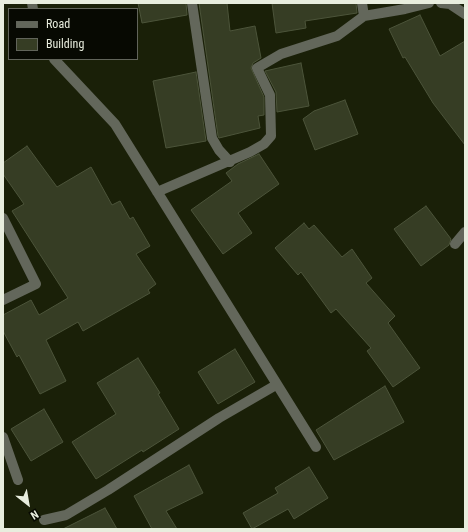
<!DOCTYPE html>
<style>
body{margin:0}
#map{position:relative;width:468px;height:532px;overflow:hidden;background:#1a2008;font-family:"Roboto Condensed",sans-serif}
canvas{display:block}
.frame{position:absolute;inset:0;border:4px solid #e8edde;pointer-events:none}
.legend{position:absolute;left:8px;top:8px;width:130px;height:52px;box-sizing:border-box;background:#070902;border:1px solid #61645a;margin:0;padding:5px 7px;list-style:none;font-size:12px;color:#e8edde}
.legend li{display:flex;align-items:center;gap:8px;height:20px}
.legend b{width:20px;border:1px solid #61645a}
.north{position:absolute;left:8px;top:484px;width:40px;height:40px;-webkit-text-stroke:3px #070902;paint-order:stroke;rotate:149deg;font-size:11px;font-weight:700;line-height:16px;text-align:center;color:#e8edde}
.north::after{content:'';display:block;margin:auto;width:14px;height:18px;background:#e8edde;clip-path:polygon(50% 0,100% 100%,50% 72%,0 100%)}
</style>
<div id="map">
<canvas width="468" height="532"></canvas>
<div class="frame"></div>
<ul class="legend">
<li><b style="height:5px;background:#63675b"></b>Road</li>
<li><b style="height:11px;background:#363d24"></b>Building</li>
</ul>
<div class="north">N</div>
</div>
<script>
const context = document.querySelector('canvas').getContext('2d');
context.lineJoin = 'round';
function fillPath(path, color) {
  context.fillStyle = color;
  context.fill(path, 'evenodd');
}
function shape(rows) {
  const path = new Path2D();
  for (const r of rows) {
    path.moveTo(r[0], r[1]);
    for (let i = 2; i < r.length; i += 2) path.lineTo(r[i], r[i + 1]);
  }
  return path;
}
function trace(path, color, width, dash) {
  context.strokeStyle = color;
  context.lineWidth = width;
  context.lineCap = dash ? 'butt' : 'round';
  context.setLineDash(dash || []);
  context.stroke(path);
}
const building = shape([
 [138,3,186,3,187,15,142,23,138,3],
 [199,3,227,3,230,31,255,26,261,58,253,63,251,68,264,97,264,115,258,116,260,128,219,138,218,136,199,3],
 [272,3,356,3,357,13,305,21,306,28,276,33,272,3],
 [420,15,440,56,465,41,465,145,433,103,405,57,403,58,389,29,420,15],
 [301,63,309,106,277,112,276,92,265,71,301,63],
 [196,72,206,141,166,148,153,81,196,72],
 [345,100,358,134,315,150,303,119,314,111,345,100],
 [27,146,57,187,91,167,112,205,120,201,130,219,133,217,150,246,136,254,156,284,148,290,150,293,83,331,78,322,46,340,66,381,40,394,19,355,17,357,3,331,3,315,31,300,39,315,68,298,12,211,24,204,3,174,3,163,27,146],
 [259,154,279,184,238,213,252,233,223,254,191,210,232,181,226,173,238,164,259,154],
 [426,206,451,239,449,245,421,266,394,229,426,206],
 [304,223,309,229,314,225,342,257,352,249,372,278,366,283,395,316,388,323,420,368,393,387,367,351,371,348,336,309,331,313,301,272,298,275,275,248,304,223],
 [235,349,255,382,218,404,198,372,235,349],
 [138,358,160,393,158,394,179,429,143,452,142,450,96,479,72,442,116,414,97,383,138,358],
 [385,386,404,422,334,460,316,430,385,386],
 [44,409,63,442,31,461,11,429,44,409],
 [189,465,203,493,166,511,177,529,152,529,134,496,189,465],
 [309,467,328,498,294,519,288,509,252,529,243,513,278,493,275,488,309,467],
 [105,508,117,529,63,529,105,508]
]);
const street = shape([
 [32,3,33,9],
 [192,3,212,138,219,150,230,162],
 [362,3,364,16],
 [441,3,450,4,465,14],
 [54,59,115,124,316,447],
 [157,192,250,152,264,144,271,136,270,95,257,68,281,54,337,36,364,16,405,9,429,3],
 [3,218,36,284,3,300],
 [455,244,465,232],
 [3,437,18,480],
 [44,520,66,515,108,490,219,418,276,385]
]);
fillPath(building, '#363d24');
trace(building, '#4c543a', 1);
trace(street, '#63675b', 10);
</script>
